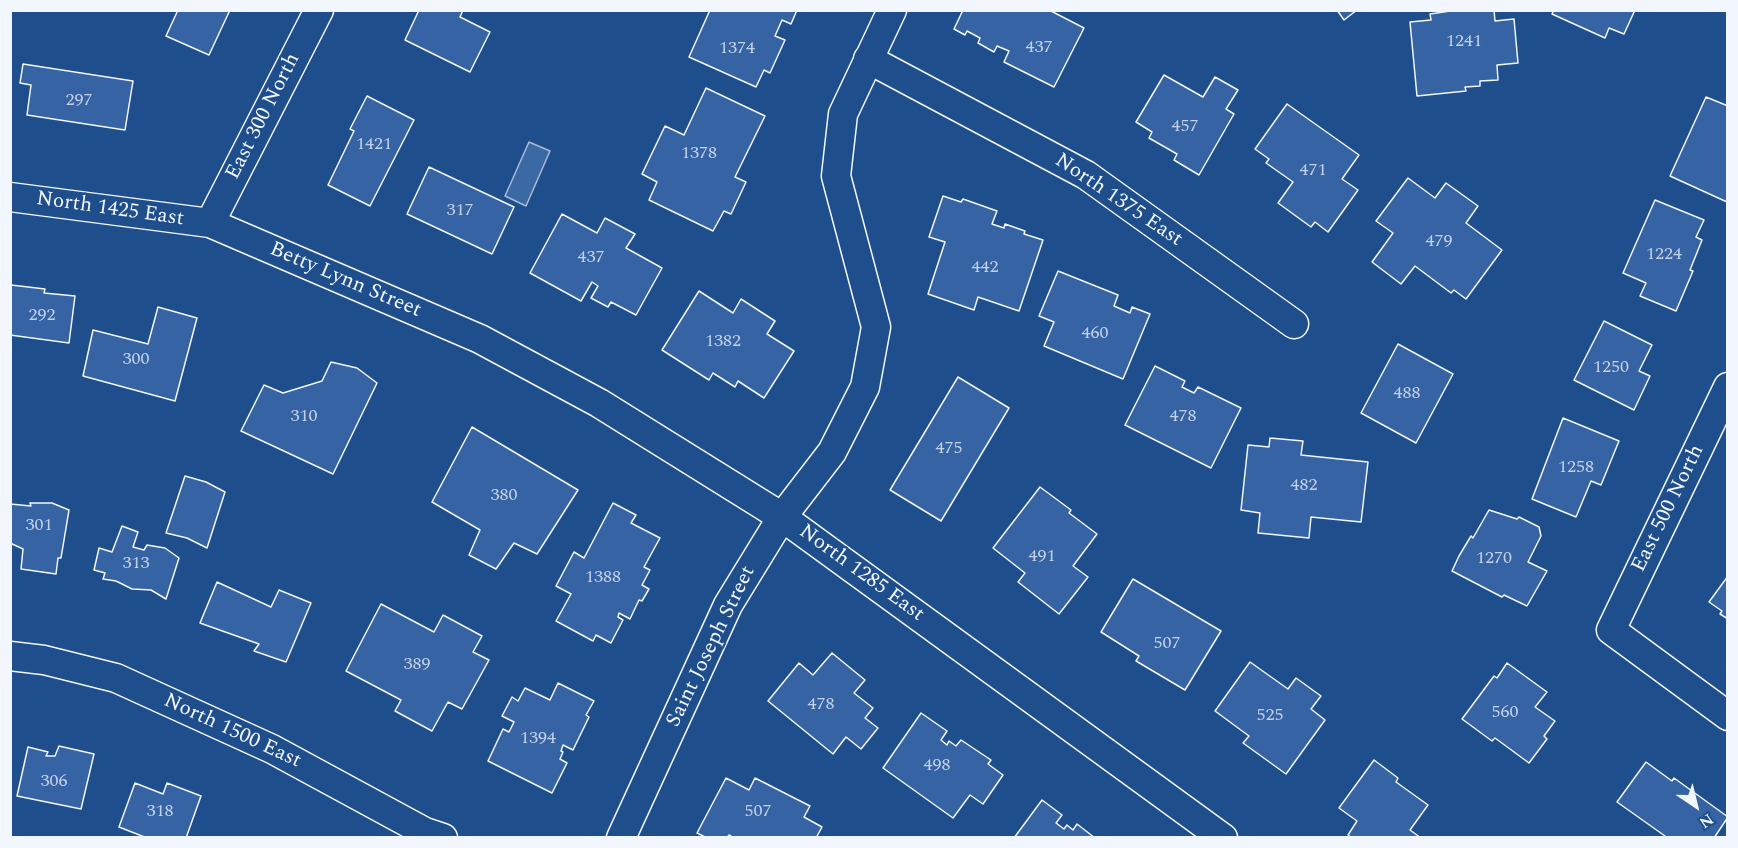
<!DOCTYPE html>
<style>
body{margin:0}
#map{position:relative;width:1738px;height:848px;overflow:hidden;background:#1f4e8c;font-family:Spectral,serif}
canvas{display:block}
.frame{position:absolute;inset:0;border:12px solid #f2f6ff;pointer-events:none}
.north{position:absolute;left:1666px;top:776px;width:60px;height:60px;-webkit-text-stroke:4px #1f4e8c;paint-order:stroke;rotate:145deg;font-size:16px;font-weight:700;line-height:24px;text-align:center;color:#f2f6ff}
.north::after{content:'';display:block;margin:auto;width:21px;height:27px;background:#f2f6ff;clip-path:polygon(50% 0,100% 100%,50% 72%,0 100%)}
</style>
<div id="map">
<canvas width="1738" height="848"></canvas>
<div class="frame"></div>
<div class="north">N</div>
</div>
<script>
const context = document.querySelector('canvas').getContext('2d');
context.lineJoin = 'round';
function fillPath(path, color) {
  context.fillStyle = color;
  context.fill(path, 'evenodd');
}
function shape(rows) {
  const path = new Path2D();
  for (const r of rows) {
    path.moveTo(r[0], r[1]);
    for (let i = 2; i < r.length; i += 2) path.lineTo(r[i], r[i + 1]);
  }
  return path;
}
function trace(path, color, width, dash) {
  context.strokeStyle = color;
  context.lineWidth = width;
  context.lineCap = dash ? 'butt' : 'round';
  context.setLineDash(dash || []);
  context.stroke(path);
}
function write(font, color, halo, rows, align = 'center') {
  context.font = font + ' Spectral,serif';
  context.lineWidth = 4.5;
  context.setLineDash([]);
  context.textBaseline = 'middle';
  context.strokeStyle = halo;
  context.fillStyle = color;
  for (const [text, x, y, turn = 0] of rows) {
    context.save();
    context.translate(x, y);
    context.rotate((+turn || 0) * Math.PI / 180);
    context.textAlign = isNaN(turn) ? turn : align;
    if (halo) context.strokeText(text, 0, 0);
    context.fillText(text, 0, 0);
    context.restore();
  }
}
const water = shape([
 [529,142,550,151,526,206,505,196,529,142]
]);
const building = shape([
 [178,10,230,10,209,55,166,36,178,10],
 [419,10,463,10,460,17,490,32,470,72,405,40,419,10],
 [710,10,797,10,791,24,782,20,775,36,785,40,770,73,764,70,756,87,689,57,710,10],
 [963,10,1049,10,1084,28,1054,87,1004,62,1009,51,997,46,994,52,978,43,980,38,967,31,965,35,954,29,963,10],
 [1337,10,1357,10,1344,20,1337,10],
 [1457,10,1494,10,1495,21,1514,19,1518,63,1497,65,1498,80,1480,81,1480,86,1465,87,1466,91,1417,96,1410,22,1431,20,1430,14,1457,10],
 [1554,10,1635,10,1624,34,1609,28,1605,38,1552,14,1554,10],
 [23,64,133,81,125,130,27,115,31,85,20,83,23,64],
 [1164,75,1203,97,1215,77,1238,90,1226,109,1234,114,1199,175,1174,160,1177,154,1149,138,1152,132,1136,122,1164,75],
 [706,88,765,116,735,177,746,182,731,214,724,211,713,231,649,200,657,182,642,174,665,126,684,135,706,88],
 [367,96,414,120,370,206,328,185,354,131,350,129,367,96],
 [1706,97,1728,106,1727,202,1670,176,1706,97],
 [1287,104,1359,155,1342,179,1358,190,1328,232,1315,222,1311,227,1278,203,1293,182,1266,163,1269,159,1255,149,1287,104],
 [429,167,514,207,492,254,407,214,429,167],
 [1408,178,1435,198,1446,183,1478,206,1466,223,1502,250,1466,299,1454,290,1451,293,1415,266,1401,284,1372,262,1393,233,1376,221,1408,178],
 [943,196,961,202,963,199,997,211,992,224,1004,228,1005,224,1025,231,1024,234,1043,240,1019,311,978,297,974,310,928,294,945,242,929,237,943,196],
 [1655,200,1704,220,1696,237,1702,240,1690,270,1693,271,1676,311,1640,296,1646,283,1623,273,1655,200],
 [562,214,597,233,605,218,635,234,626,248,662,268,636,315,611,302,608,307,591,298,598,286,592,282,581,301,530,273,562,214],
 [1058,271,1118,295,1114,306,1130,313,1132,307,1150,314,1123,379,1044,346,1054,322,1039,316,1058,271],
 [11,285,45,289,44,293,75,296,69,343,10,335,11,285],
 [699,291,733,313,741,299,775,321,767,334,794,351,764,398,738,381,735,387,713,373,709,380,662,350,699,291],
 [158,307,197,318,175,401,83,376,93,330,148,344,158,307],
 [1604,321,1652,345,1639,371,1650,376,1634,410,1574,380,1604,321],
 [1398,344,1453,374,1416,443,1361,413,1398,344],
 [331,362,357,368,377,383,333,474,241,431,264,385,283,393,322,381,331,362],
 [1155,366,1185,381,1182,387,1194,393,1198,387,1241,408,1211,468,1125,425,1155,366],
 [958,377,1009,408,941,521,890,490,958,377],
 [1563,418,1619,441,1601,485,1591,481,1576,517,1532,499,1563,418],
 [472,427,578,490,537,554,514,543,496,569,469,555,480,530,432,502,472,427],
 [1270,438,1303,441,1301,455,1368,462,1361,522,1311,517,1309,538,1258,533,1260,513,1241,510,1248,445,1269,447,1270,438],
 [185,476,206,482,225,492,207,548,187,538,166,533,185,476],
 [1040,487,1071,510,1069,513,1097,534,1073,566,1088,577,1059,614,1018,582,1025,573,993,548,1040,487],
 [30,503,52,503,69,510,61,558,58,558,56,574,21,569,23,549,10,543,10,504,31,506,30,503],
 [613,503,636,515,631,523,660,538,644,567,650,570,642,585,649,589,642,601,639,600,630,619,619,613,618,617,623,620,611,643,596,635,593,641,556,621,571,594,556,586,574,552,584,558,613,503],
 [1489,510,1517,519,1519,517,1539,527,1541,536,1528,562,1547,571,1527,606,1504,595,1502,597,1452,571,1459,556,1471,536,1473,538,1489,510],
 [122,526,138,532,133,547,144,550,147,545,165,548,179,558,166,599,151,590,132,589,116,581,103,579,105,573,94,570,99,548,112,552,122,526],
 [1728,576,1728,619,1720,614,1722,611,1709,602,1728,576],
 [1133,579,1221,631,1185,690,1136,661,1139,656,1101,632,1133,579],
 [217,582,271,607,279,590,311,603,286,662,254,651,259,644,200,623,217,582],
 [381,604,434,632,443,615,482,636,473,652,489,660,462,709,448,702,432,731,395,711,401,700,346,671,381,604],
 [832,653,865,680,854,693,873,708,865,718,878,728,861,749,846,737,833,754,768,701,799,663,813,675,832,653],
 [1250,662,1288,689,1296,678,1321,696,1311,709,1325,720,1286,774,1243,743,1249,736,1215,711,1250,662],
 [1507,663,1547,692,1535,707,1555,721,1544,736,1547,739,1529,763,1495,738,1492,741,1462,719,1494,676,1497,678,1507,663],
 [558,683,594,701,586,715,589,717,573,750,563,745,561,751,563,752,560,759,567,763,552,793,488,761,503,729,509,732,514,722,502,716,512,697,518,701,525,688,550,700,558,683],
 [921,713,947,731,941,740,947,745,949,741,956,746,961,740,991,760,988,764,1003,775,983,804,970,795,953,818,883,768,921,713],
 [59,746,94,754,81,809,17,796,28,747,48,752,46,756,55,756,59,746],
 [1374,760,1398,778,1396,782,1428,805,1410,830,1421,838,1352,838,1348,835,1357,821,1339,808,1374,760],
 [1646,762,1672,781,1674,778,1728,817,1714,838,1664,838,1665,836,1617,802,1646,762],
 [726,778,749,790,755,778,810,806,804,817,822,827,816,838,734,838,729,835,727,838,707,838,697,833,726,778],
 [135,783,163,794,167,783,201,796,186,838,147,838,119,827,135,783],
 [1042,800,1062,815,1056,823,1064,829,1067,825,1073,830,1077,824,1095,838,1014,838,1042,800]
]);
const minor = shape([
 [868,59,1086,175,1294,324],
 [10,197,210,223,480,339,599,403,782,517,1223,838],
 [210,223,319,10],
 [1728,387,1611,630,1728,716],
 [10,656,44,660,116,678,272,749,425,832,443,838],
 [621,838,728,605,782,517,832,452,865,387,876,327,836,176,843,114,892,10]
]);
const numberNames = [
 ["1241",1464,42],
 ["437",1039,48],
 ["1374",737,49],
 ["297",79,101],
 ["457",1185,127],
 ["1421",374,145],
 ["1378",699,154],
 ["471",1313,171],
 ["317",460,211],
 ["479",1439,242],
 ["1224",1664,255],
 ["437",591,258],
 ["442",985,268],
 ["292",42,316],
 ["460",1095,334],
 ["1382",723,342],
 ["300",136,360],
 ["1250",1611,368],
 ["488",1407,394],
 ["310",304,417],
 ["478",1183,417],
 ["475",949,449],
 ["1258",1576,468],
 ["482",1304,486],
 ["380",504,496],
 ["301",39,526],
 ["491",1042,557],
 ["1270",1494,559],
 ["313",136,564],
 ["1388",603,578],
 ["507",1167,644],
 ["389",417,665],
 ["478",821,705],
 ["560",1505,713],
 ["525",1270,716],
 ["1394",538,739],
 ["498",937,766],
 ["306",54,782],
 ["318",160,812],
 ["507",758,812]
];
const streetNames = [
 ["East 300 North",264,117,-63],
 ["North 1375 East",1118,201,34],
 ["North 1425 East",110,210,8],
 ["Betty Lynn Street",345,281,23],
 ["East 500 North",1669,509,-64],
 ["North 1285 East",861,574,36],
 ["Saint Joseph Street",712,647,-64],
 ["North 1500 East",232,732,25]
];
fillPath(water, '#3b69a3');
trace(water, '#a8bbd7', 1.5);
fillPath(building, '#3563a3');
trace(building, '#f2f6ff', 1.5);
trace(minor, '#f2f6ff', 31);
trace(minor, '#1f4e8c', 28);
write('18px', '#c3d1e8', null, numberNames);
write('21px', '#f2f6ff', '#1f4e8c', streetNames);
</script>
